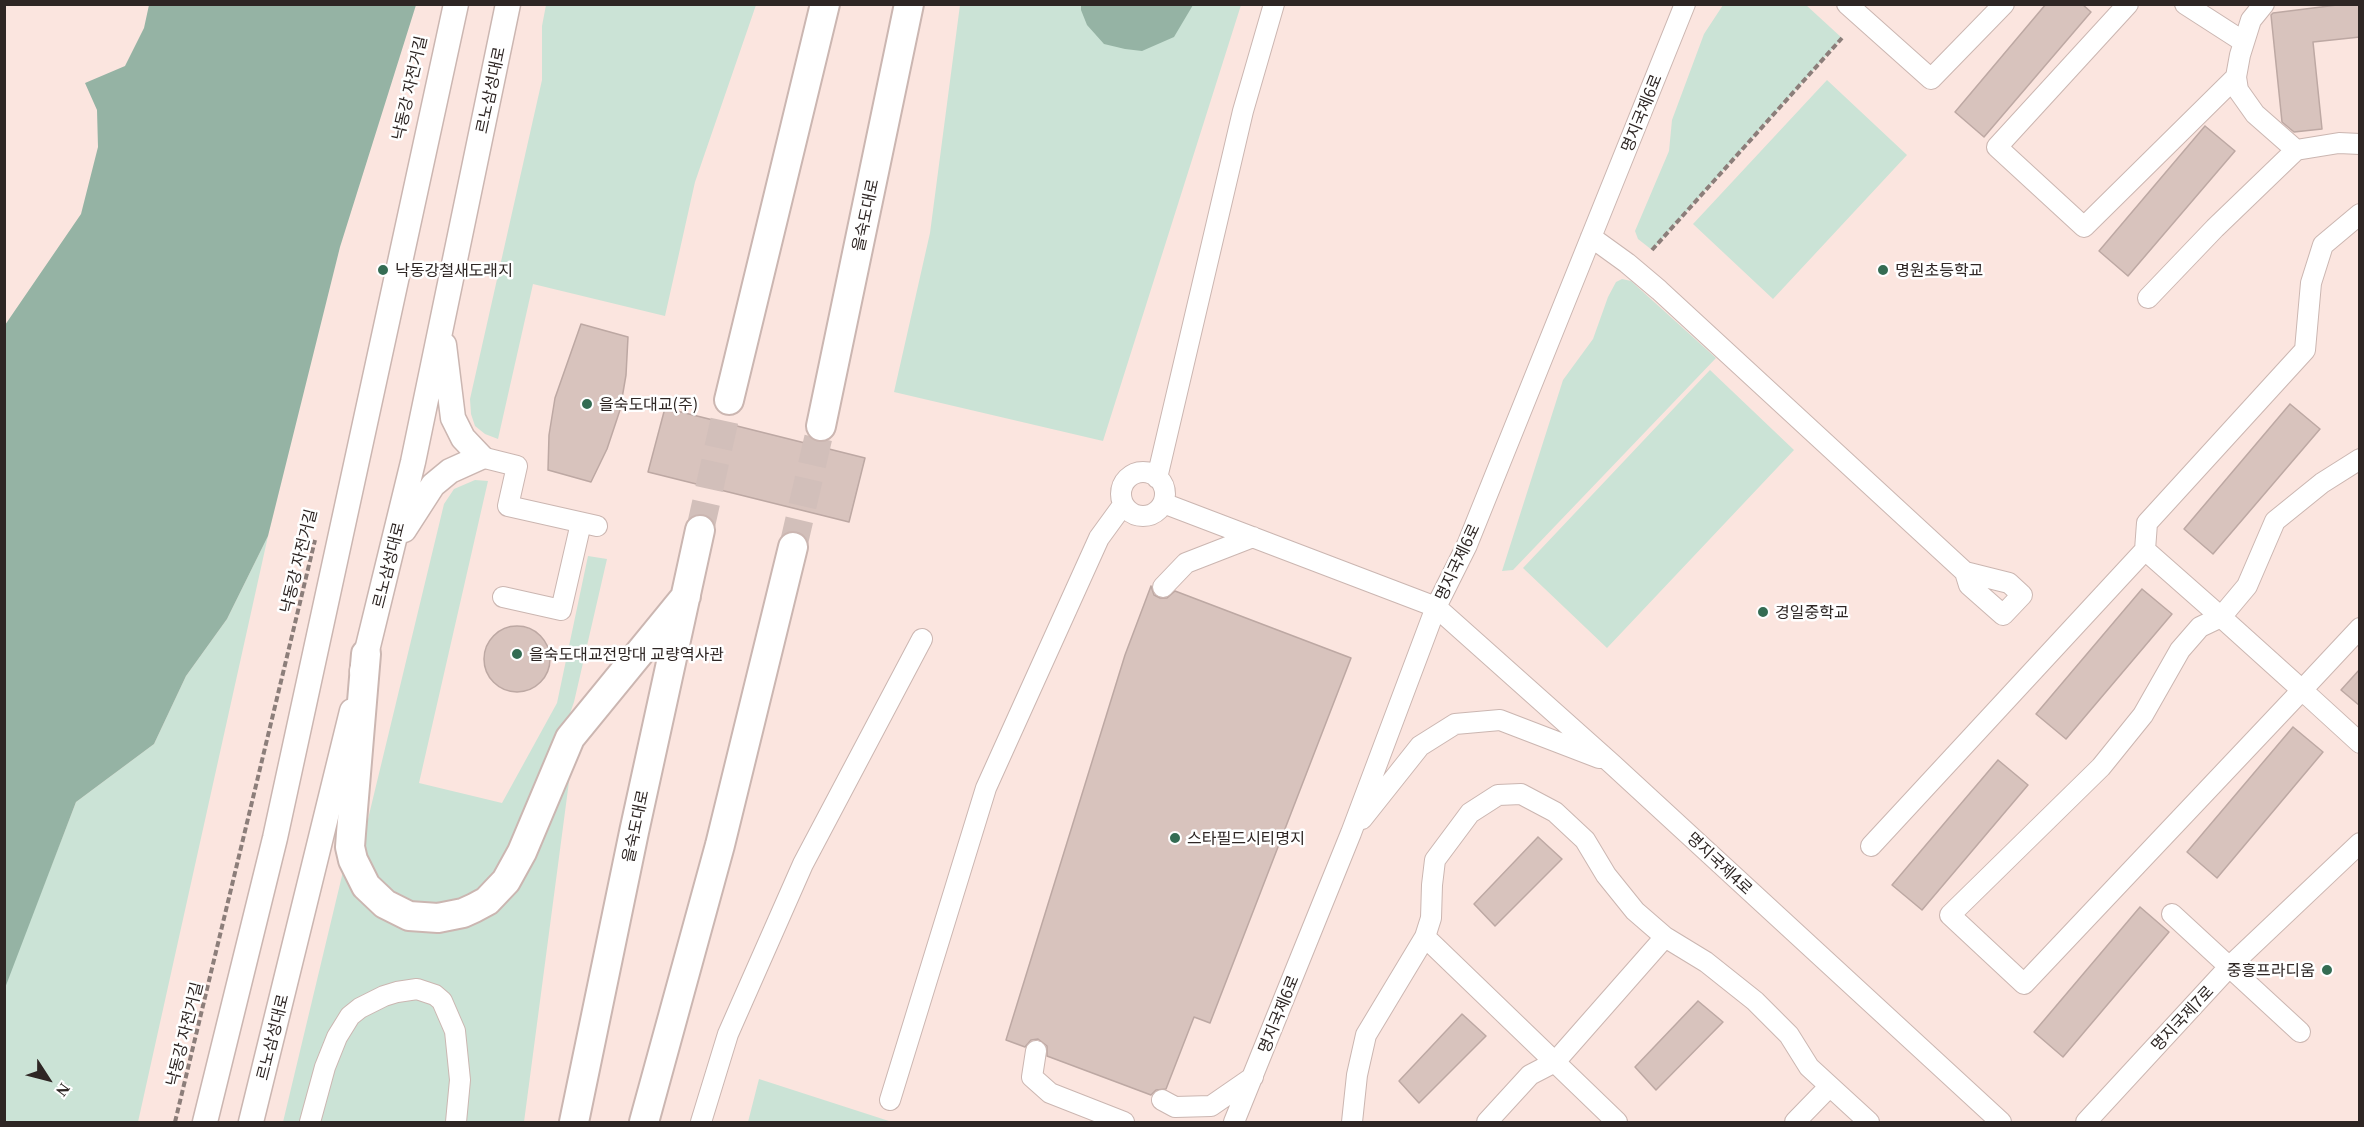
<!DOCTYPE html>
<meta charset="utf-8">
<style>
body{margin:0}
#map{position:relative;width:2364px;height:1127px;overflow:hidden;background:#fbe5df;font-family:Georgia,serif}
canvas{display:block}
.frame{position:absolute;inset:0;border:6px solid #2e2624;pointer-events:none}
.north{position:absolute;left:18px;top:1049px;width:60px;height:60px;-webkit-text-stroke:4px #fff;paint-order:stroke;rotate:126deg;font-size:16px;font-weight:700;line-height:24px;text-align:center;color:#2e2624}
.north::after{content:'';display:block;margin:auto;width:21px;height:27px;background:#2e2624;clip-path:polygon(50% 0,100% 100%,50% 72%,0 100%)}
</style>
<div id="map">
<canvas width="2364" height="1127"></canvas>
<div class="frame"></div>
<div class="north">N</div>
</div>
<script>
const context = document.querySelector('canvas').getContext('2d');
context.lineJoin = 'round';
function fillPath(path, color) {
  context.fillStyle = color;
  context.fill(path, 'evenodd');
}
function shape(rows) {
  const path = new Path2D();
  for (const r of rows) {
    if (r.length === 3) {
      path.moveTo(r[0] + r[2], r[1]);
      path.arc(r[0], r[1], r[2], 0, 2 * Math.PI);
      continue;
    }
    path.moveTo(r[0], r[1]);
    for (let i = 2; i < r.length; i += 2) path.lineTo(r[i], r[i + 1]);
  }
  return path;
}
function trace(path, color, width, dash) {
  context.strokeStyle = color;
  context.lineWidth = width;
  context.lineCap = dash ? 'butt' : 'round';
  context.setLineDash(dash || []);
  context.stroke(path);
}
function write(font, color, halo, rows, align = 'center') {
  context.font = font + ' Georgia,"Noto Sans KR",serif';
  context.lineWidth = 5;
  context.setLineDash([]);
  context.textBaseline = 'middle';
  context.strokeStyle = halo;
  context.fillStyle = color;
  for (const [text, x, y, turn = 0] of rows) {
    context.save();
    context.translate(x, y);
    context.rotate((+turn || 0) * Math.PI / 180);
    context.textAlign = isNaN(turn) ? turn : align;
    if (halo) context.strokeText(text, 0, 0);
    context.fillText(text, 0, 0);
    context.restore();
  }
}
const green = shape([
 [546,5,756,5,695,182,665,316,533,284,498,439,485,434,475,426,471,414,470,399,542,80,542,26],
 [960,5,1241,5,1103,441,894,392,930,233],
 [1723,5,1806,5,1842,38,1652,250,1638,239,1635,231,1669,151,1672,120,1704,34],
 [1827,80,1907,155,1773,299,1693,224],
 [1622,279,1631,281,1716,358,1513,570,1502,571,1563,380,1593,339,1608,297,1616,282],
 [1710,370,1794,450,1607,648,1523,568],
 [475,480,488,481,419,783,502,803,557,703,588,556,607,559,574,702,554,759,509,861,478,897,418,910,376,882,361,848,444,504,454,489],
 [268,536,138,1122,5,1122,4,988,76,802,154,744,186,676,227,619],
 [570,774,524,1122,283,1122,346,859,356,881,461,921],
 [759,1079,892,1122,748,1122]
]);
const water = shape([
 [149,5,416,5,340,247,268,536,227,619,186,676,154,744,76,802,5,988,5,325,81,214,98,147,97,110,85,83,125,66,144,28],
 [1081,5,1081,4,1193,5,1174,37,1142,51,1125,49,1104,44,1087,25,1081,10]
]);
const building = shape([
 [2046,4,2082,4,2091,12,1984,137,1955,112,2046,4],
 [2345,4,2360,4,2360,37,2313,42,2322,129,2294,132,2282,122,2271,15,2273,13,2345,4],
 [2205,126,2235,151,2128,276,2099,251,2205,126],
 [581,324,628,337,626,375,620,410,607,449,591,482,548,470,549,435,555,398,581,324],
 [2290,404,2320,429,2213,554,2184,529,2290,404],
 [665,408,865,458,849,522,648,472,665,408],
 [1151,586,1154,595,1160,598,1167,598,1175,591,1351,658,1210,1023,1194,1017,1166,1089,1156,1090,1151,1095,1047,1056,1047,1046,1038,1039,1031,1040,1025,1047,1006,1040,1125,655,1151,586],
 [2142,589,2172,614,2066,739,2036,714,2142,589],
 [517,659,33],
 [2360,669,2360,706,2341,690,2360,669],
 [2293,727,2323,752,2217,878,2187,852,2293,727],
 [1998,760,2028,785,1922,910,1892,885,1998,760],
 [1538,837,1562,859,1495,926,1474,904,1538,837],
 [2140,907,2169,932,2063,1057,2034,1032,2140,907],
 [1698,1001,1723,1022,1656,1090,1635,1067,1698,1001],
 [1462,1014,1486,1036,1419,1103,1399,1081,1462,1014]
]);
const highwayTunnel = shape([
 [700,530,729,400],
 [793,547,821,426]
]);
const path = shape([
 [1652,250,1842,38],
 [175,1122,315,540]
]);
const minor = shape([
 [1847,4,1931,79,2004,4],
 [2128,4,1997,147,2084,227,2236,77],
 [2185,4,2244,42],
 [2264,4,2251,20,2240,55,2236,77,2238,90,2255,114,2296,150],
 [2360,214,2323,245,2311,283,2305,350,2147,523,2145,550,2221,617,2302,690,2024,984,1950,915,2101,767,2143,715,2180,650,2200,627,2221,617,2247,586,2275,521,2322,483,2360,459],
 [1591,237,1627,263,1659,290,1965,572,2009,583,2022,595,2003,615,1969,585,1965,572],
 [2148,298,2215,228,2296,150,2339,143,2360,144],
 [481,457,517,466,508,506,597,526],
 [1143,494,22],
 [1157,478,1243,111,1274,4],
 [1163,503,1436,607,1612,764,2001,1122],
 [1163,587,1186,563,1253,537],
 [503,597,561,610,581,523],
 [2360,628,2302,690,2360,743],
 [1362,819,1420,746,1455,724,1500,720,1599,758],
 [1871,846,2145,550],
 [2172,914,2300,1032],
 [1425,937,1617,1122],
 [1036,1051,1032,1077,1050,1093,1124,1122],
 [890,1100,986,788,1099,538,1123,505],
 [1162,1100,1175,1107,1211,1106,1253,1077],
 [310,1122,325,1067,337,1037,350,1016,360,1008,384,996,397,992,417,989,435,995,442,1001,455,1031,460,1080,456,1122],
 [701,1122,728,1034,803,864,922,639],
 [1234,1122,1351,833,1436,607,1467,545,1685,4],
 [1352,1122,1357,1075,1366,1035,1425,937,1431,918,1432,885,1435,860,1470,813,1498,795,1521,794,1555,812,1585,840,1606,875,1635,911,1665,937,1706,962,1755,1001,1789,1035,1809,1067,1869,1122],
 [1487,1122,1530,1075,1555,1062,1665,937],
 [1795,1122,1829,1087],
 [2086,1122,2229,967,2360,843]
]);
const major = shape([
 [404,530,433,485,450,471,481,457,463,438,453,418,444,345],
 [362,671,413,462,508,4],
 [205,1122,275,838,456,4],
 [251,1122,352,711]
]);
const highway = shape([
 [729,400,825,4],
 [821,426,909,4],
 [366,654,351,833,350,847,353,860,366,886,385,904,409,916,438,918,463,913,474,908,487,901,506,881,522,852,570,738,686,596],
 [574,1122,634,832,700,530],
 [644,1122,720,845,793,547]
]);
const markers = [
 [383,270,6,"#346c53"],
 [1883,270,6,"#346c53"],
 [587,404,6,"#346c53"],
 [1763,612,6,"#346c53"],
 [517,654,6,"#346c53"],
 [1175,838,6,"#346c53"],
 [2327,970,6,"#346c53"]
];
const streetNames = [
 ["낙동강 자전거길",409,88,-77],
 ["르노삼성대로",490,90,-78],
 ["명지국제6로",1641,113,-68],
 ["을숙도대로",865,215,-78],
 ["낙동강 자전거길",298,561,-76],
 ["명지국제6로",1457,562,-65],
 ["르노삼성대로",388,565,-76],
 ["을숙도대로",635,826,-78],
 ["명지국제4로",1720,863,43],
 ["명지국제6로",1278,1014,-68],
 ["명지국제7로",2182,1018,-47],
 ["낙동강 자전거길",184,1034,-76],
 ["르노삼성대로",272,1037,-76]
];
const poiNames = [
 ["낙동강철새도래지",395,270],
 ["명원초등학교",1895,270],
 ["을숙도대교(주)",599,404],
 ["경일중학교",1775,612],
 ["을숙도대교전망대 교량역사관",529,654],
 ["스타필드시티명지",1187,838],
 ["중흥프라디움",2315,970,"right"]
];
fillPath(green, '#cbe3d6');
fillPath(water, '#95b3a4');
fillPath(building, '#d8c3bd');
trace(building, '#bda8a3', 1.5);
trace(highwayTunnel, '#d2bfba', 28, [28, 14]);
trace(minor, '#cbb6b1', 22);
trace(major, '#cbb6b1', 27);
trace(highway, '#cbb6b1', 32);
trace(path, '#8c7e7a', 4, [6, 3]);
trace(minor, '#fff', 20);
trace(major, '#fff', 24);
trace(highway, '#fff', 28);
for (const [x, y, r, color] of markers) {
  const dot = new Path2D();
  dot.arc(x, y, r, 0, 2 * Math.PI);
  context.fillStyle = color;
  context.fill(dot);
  trace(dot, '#fff', 2);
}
write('16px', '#2e2624', '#fff', streetNames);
write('16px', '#2e2624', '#fff', poiNames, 'left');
</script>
